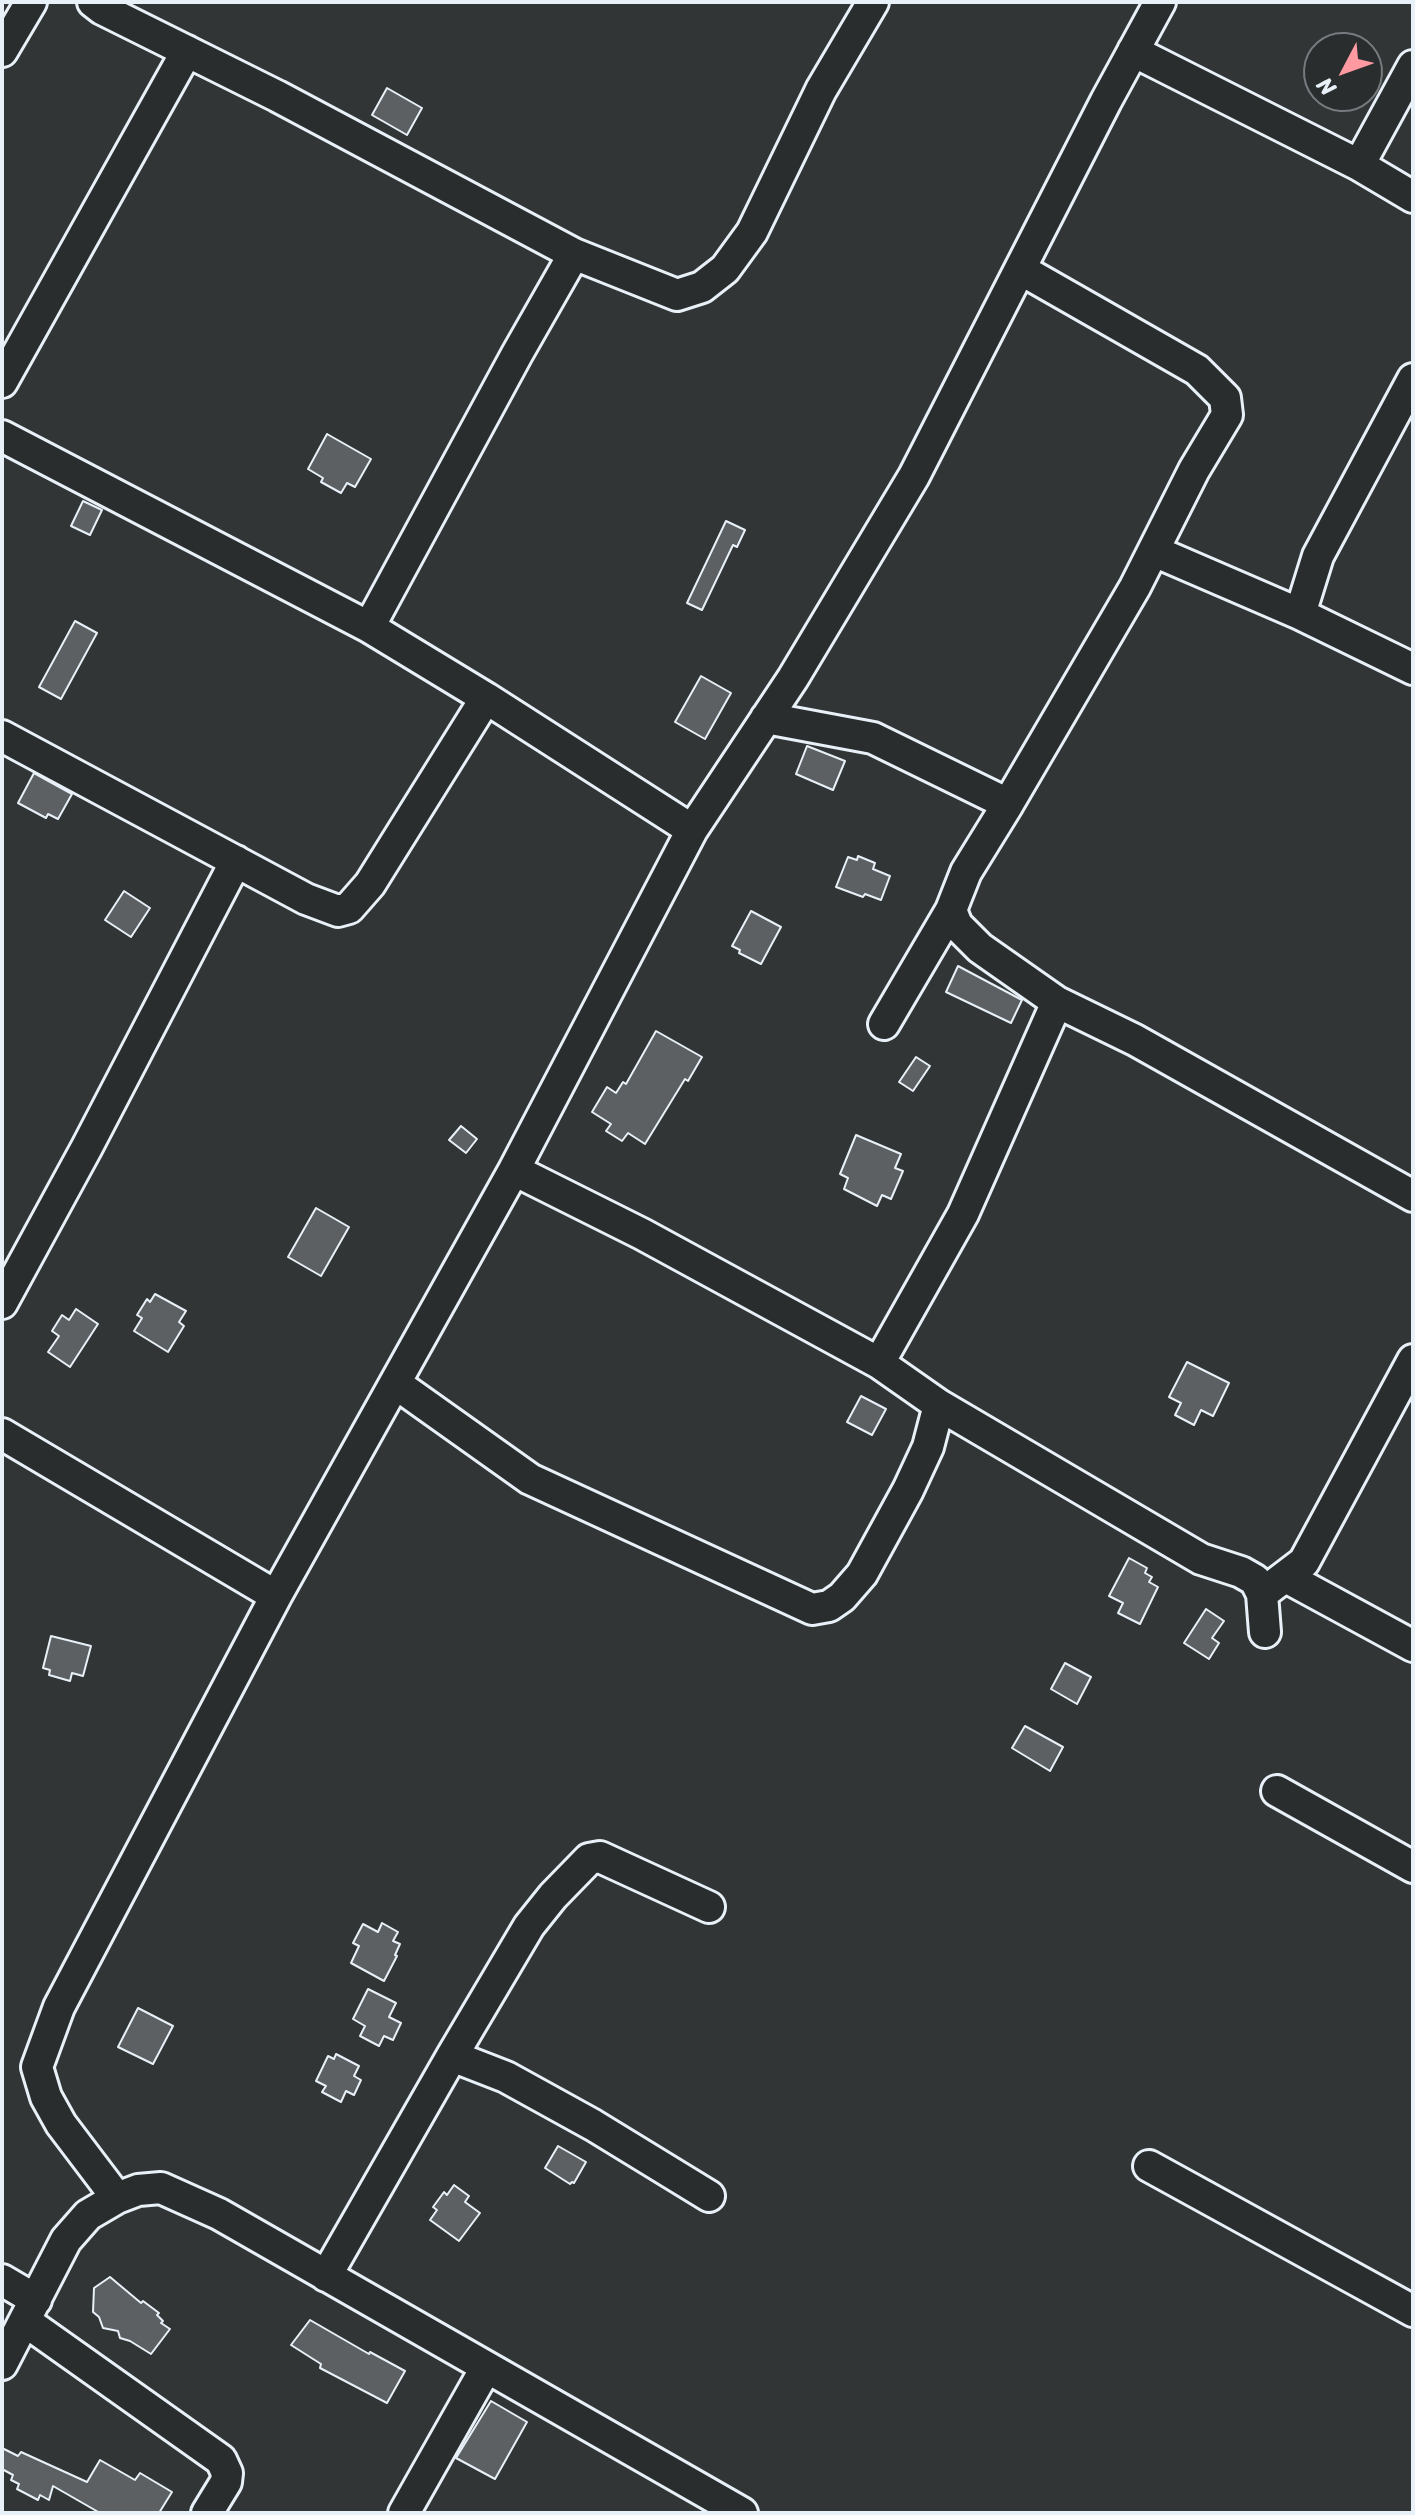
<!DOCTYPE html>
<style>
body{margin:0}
#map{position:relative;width:1415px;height:2515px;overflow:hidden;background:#323536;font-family:Sriracha,sans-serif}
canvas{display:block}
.frame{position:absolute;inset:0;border:4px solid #e8f1f8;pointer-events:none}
.north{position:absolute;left:1303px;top:32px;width:80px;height:80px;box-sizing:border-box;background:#2a2d2e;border:2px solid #767b7f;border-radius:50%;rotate:229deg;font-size:22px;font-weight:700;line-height:32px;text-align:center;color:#e8f1f8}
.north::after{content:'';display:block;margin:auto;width:28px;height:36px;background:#ff9aa2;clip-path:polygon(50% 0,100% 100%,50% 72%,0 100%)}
</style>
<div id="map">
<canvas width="1415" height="2515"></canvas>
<div class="frame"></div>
<div class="north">N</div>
</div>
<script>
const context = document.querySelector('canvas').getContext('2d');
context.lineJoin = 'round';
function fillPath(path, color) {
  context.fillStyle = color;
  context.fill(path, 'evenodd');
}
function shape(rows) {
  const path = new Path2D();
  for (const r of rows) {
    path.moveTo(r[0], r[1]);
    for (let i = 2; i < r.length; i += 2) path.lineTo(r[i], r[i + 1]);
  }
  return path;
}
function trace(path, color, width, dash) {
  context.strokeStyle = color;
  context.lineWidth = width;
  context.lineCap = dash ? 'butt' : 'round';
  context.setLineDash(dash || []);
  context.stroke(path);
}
const building = shape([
 [387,88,422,108,407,135,372,115,387,88],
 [327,434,371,459,355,487,347,483,341,493,321,482,323,478,308,469,327,434],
 [83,501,102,510,90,535,71,526,83,501],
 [726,521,745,530,737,547,733,545,702,610,687,603,726,521],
 [75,621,97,633,61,699,39,687,75,621],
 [701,676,731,693,705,739,675,722,701,676],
 [807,746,845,761,833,790,796,774,807,746],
 [34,773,72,794,58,819,48,814,46,818,18,803,34,773],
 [858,856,875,863,873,869,890,876,881,900,865,894,863,897,836,887,848,857,857,860,858,856],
 [124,891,150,908,131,937,105,920,124,891],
 [751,911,781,927,761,964,739,953,740,950,732,946,751,911],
 [958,966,1022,1000,1011,1023,946,992,958,966],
 [656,1031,702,1057,688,1081,685,1079,645,1144,628,1133,622,1141,606,1131,611,1124,592,1112,607,1087,616,1093,623,1082,626,1084,656,1031],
 [916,1057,930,1066,913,1091,899,1082,916,1057],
 [461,1126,477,1139,466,1153,449,1140,461,1126],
 [856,1135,901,1154,895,1168,903,1171,891,1199,882,1195,877,1206,844,1189,848,1178,840,1174,856,1135],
 [316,1208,349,1227,321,1276,288,1257,316,1208],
 [155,1294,186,1311,179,1322,184,1326,168,1352,134,1331,142,1318,137,1315,147,1299,150,1302,155,1294],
 [76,1309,98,1324,70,1367,48,1352,59,1336,52,1331,62,1315,69,1320,76,1309],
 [1187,1362,1229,1383,1213,1416,1201,1410,1194,1425,1175,1415,1181,1403,1169,1397,1187,1362],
 [861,1396,886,1409,872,1435,847,1422,861,1396],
 [1129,1558,1147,1568,1145,1573,1152,1577,1149,1582,1158,1587,1140,1624,1118,1613,1123,1603,1109,1596,1129,1558],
 [1206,1609,1224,1621,1212,1638,1219,1643,1209,1659,1184,1643,1206,1609],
 [51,1636,91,1646,83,1676,72,1673,70,1681,49,1675,50,1670,43,1668,51,1636],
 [1065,1663,1091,1677,1077,1704,1051,1689,1065,1663],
 [1025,1726,1063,1747,1050,1771,1012,1748,1025,1726],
 [382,1923,398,1932,393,1941,400,1944,395,1955,397,1956,384,1981,351,1963,359,1946,353,1943,363,1924,378,1932,382,1923],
 [368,1989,396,2003,389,2017,401,2023,393,2040,384,2036,379,2046,360,2036,365,2026,353,2019,368,1989],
 [138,2008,173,2026,153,2064,118,2047,138,2008],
 [336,2054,359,2066,354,2076,361,2080,354,2095,346,2091,341,2102,322,2092,326,2086,316,2081,328,2056,334,2059,336,2054],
 [558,2146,586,2162,574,2183,572,2182,570,2184,545,2168,558,2146],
 [454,2185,469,2196,465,2202,480,2213,459,2241,430,2220,437,2210,433,2207,444,2192,447,2195,454,2185],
 [110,2277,141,2303,143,2301,159,2313,157,2315,163,2321,161,2323,170,2329,151,2354,130,2341,120,2338,118,2331,103,2328,99,2317,93,2312,94,2288,110,2277],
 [310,2320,369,2354,370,2352,405,2371,387,2403,320,2368,321,2364,291,2345,310,2320],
 [491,2401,527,2422,495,2479,456,2458,491,2401],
 [2,2448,18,2456,21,2452,87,2482,100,2460,135,2480,140,2473,172,2492,159,2513,100,2513,53,2486,49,2500,40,2495,38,2500,17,2489,19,2484,11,2480,13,2475,2,2469,2,2448]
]);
const minor = shape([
 [93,2,102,9,277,96,574,254,677,295,702,287,725,269,752,232,821,90,873,2],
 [2,51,31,2],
 [1133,51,1359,165,1413,197],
 [1359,165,1413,66],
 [2,382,187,51],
 [2,436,369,627,486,698,692,830],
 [1154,551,1300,614,1413,669],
 [1300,614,1318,556,1413,379],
 [369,627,517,354,574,254],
 [766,718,873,738,1008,804],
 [2,736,306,899,338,911,349,908,370,884,486,698],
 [951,910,957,925,980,948,1057,1002,1135,1040,1413,1196],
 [884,1024,951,910,966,872,1008,804,1135,587,1194,470,1227,415,1225,398,1197,370,1020,269],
 [514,1170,642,1234,879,1363,939,1405,1201,1559,1241,1572,1255,1580,1262,1594,1265,1632],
 [2,1303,87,1147,236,861],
 [879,1363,963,1214,1057,1002],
 [395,1383,530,1479,812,1609,829,1606,842,1597,862,1574,908,1490,928,1447,939,1405],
 [2,1434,276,1596],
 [1286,1577,1413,1646],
 [1262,1594,1304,1562,1413,1360],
 [1277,1791,1413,1867],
 [452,2056,529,1926,553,1896,589,1859,600,1857,709,1907],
 [1149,2166,1413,2311],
 [117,2198,61,2124,46,2097,37,2067,59,2007,276,1596,514,1170,692,830,793,678,914,476,1106,101,1160,2],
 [326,2276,452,2056,506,2077,593,2125,709,2196],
 [2,2280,36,2300],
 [25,2321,221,2460,227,2473,226,2482,207,2513],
 [2,2364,66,2240,88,2215,117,2198,138,2190,161,2188,219,2214,742,2513],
 [404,2513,486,2368]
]);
fillPath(building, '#5c6063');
trace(building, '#e8f1f8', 2);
trace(minor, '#e8f1f8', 36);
trace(minor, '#2a2d2e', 30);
</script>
